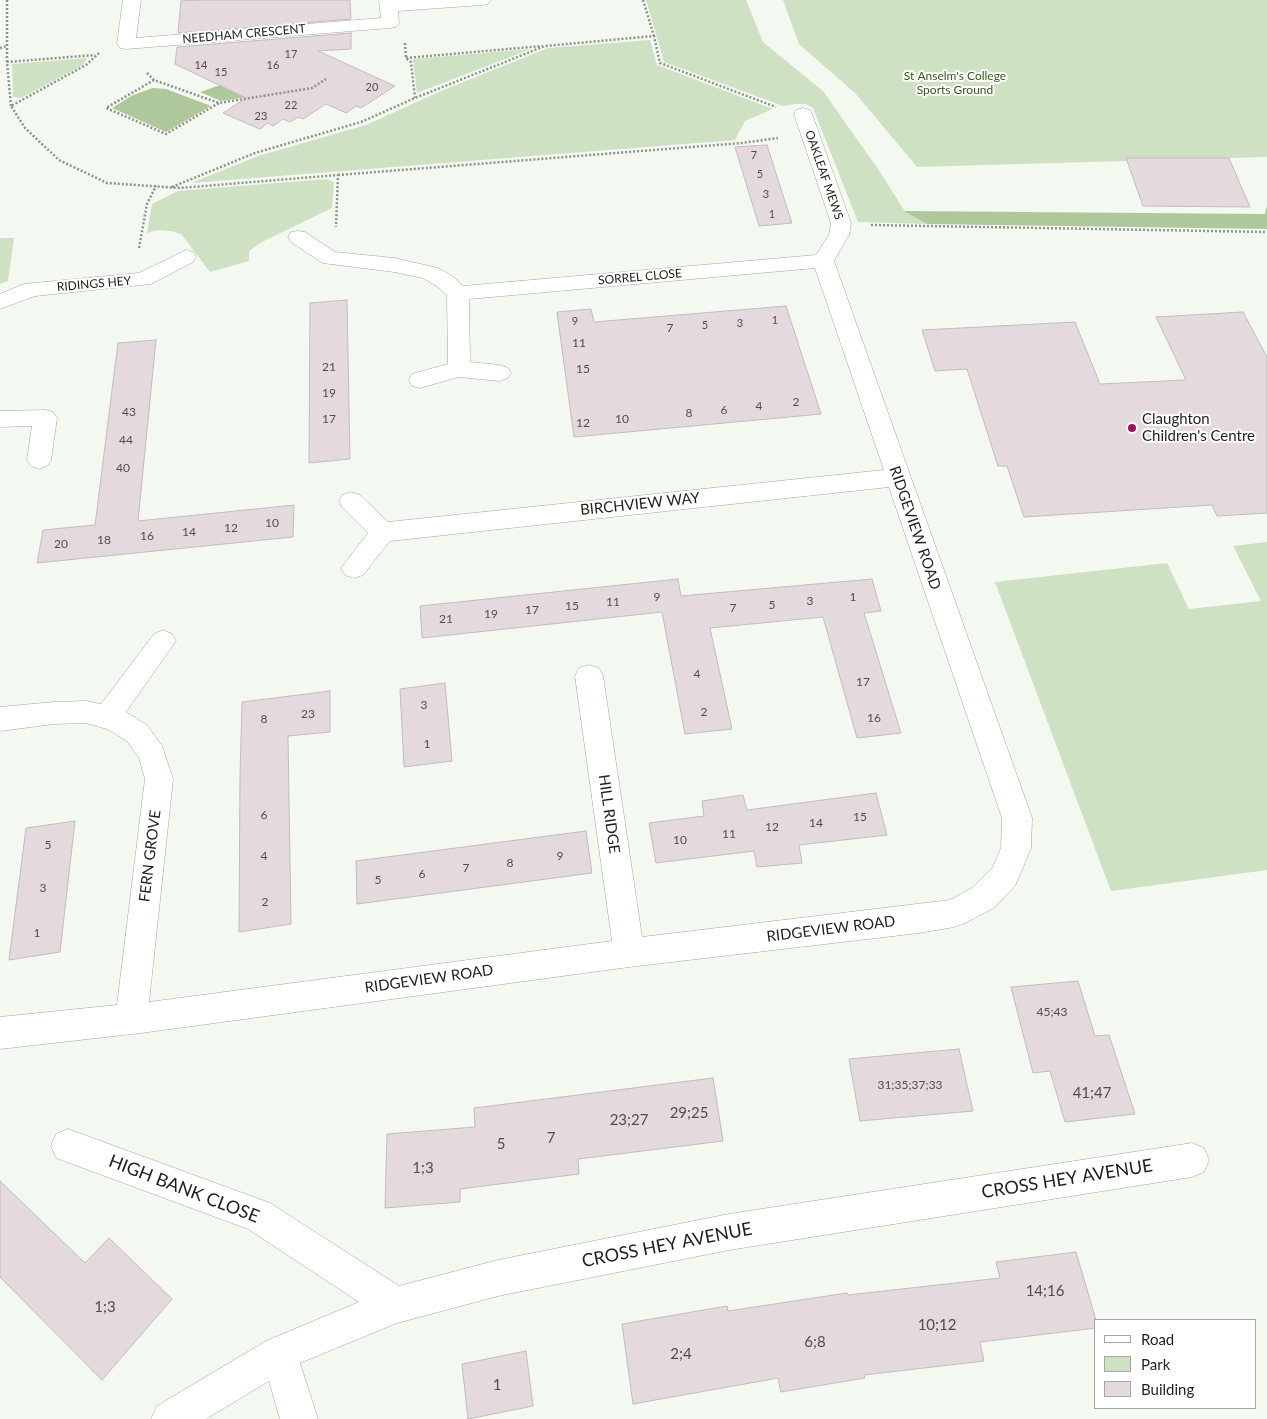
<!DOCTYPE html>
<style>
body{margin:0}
#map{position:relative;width:1267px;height:1419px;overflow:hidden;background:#f3f9f0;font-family:Lato,sans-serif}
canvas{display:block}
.legend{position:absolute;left:1094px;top:1319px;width:162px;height:90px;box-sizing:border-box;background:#fff;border:1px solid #a5a6a5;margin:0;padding:6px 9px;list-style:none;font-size:15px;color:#1f201d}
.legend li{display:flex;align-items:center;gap:10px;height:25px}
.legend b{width:25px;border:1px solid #a5a6a5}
</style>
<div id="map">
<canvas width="1267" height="1419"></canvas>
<ul class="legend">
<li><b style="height:6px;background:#fff"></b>Road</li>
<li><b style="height:14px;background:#cee1c2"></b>Park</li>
<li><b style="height:14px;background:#e4dadd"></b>Building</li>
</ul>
</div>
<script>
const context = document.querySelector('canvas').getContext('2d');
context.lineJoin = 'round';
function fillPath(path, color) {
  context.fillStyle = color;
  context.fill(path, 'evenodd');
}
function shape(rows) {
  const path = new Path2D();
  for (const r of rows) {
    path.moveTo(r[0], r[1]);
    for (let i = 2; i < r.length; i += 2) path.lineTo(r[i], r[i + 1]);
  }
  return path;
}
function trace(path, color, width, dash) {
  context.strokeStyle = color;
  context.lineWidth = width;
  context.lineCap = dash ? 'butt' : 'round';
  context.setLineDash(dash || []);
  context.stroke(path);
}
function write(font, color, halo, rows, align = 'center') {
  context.font = font + ' Lato,sans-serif';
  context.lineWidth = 4;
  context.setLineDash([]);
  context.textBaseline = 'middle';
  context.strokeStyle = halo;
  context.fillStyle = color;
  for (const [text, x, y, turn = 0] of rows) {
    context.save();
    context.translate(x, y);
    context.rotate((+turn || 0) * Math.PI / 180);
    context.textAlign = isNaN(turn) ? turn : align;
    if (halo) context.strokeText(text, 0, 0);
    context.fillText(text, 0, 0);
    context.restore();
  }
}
const green = shape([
 [646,0,746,0,763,42,823,91,880,172,904,210,927,224,858,222,813,108,806,104,795,104,783,106,664,62],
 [783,0,1267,0,1267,157,917,167,855,93,799,44],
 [650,40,657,65,773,109,745,121,735,140,191,183,258,156,366,125,441,91,548,48],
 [531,49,417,93,413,59],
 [87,58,83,65,21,98,13,97,12,64],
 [326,179,334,182,332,208,262,242,249,251,249,261,210,272,181,234,171,231,158,230,147,233,152,204,178,191],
 [0,238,14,238,8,281,0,284],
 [1267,542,1267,870,1111,891,995,582,1167,563,1189,609,1261,601,1233,546]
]);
const forest = shape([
 [229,82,294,90,221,101,200,92],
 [153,88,166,89,211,106,166,132,112,108,133,95],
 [1267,205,1267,229,927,224,904,211,1265,214]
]);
const building = shape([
 [197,0,350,0,351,19,178,33,181,1,197,0],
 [351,33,351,49,318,51,395,86,361,108,356,106,346,113,326,104,303,119,298,117,290,122,283,119,273,126,268,123,260,129,223,113,246,98,175,64,177,47,351,33],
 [767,145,779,183,792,223,759,226,735,147,767,145],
 [1126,158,1229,158,1250,207,1143,206,1126,158],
 [347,300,350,459,309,463,310,303,347,300],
 [786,306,821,414,574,437,557,312,591,309,594,322,786,306],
 [1243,312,1267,357,1267,513,1217,516,1212,505,1024,517,1007,466,998,466,967,369,935,371,922,330,1075,322,1100,384,1186,380,1156,317,1243,312],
 [156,340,138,521,294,505,293,537,37,563,43,530,95,525,118,343,156,340],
 [678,579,681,596,872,579,881,611,864,613,901,733,857,738,823,617,710,628,732,729,685,734,662,612,422,638,420,606,678,579],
 [445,683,452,761,404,767,400,689,445,683],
 [330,691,330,732,288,736,291,924,239,932,240,775,242,702,330,691],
 [876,793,887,835,799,845,802,863,757,867,754,851,656,863,649,823,704,816,702,801,743,795,747,810,876,793],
 [75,821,60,952,9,960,26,828,75,821],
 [586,831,592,873,357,904,356,861,586,831],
 [1078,981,1095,1036,1109,1035,1135,1114,1065,1122,1050,1071,1033,1073,1011,987,1078,981],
 [959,1049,973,1111,860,1121,849,1059,959,1049],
 [713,1078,723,1141,578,1159,579,1174,460,1189,460,1202,385,1208,387,1134,475,1127,474,1108,713,1078],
 [0,1181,85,1263,109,1238,172,1299,102,1380,0,1277,0,1181],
 [1076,1252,1096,1320,1096,1328,980,1342,984,1361,864,1375,865,1378,781,1392,778,1378,633,1404,622,1324,727,1306,728,1311,847,1293,848,1295,1000,1278,996,1262,1076,1252],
 [526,1351,533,1406,468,1419,462,1364,526,1351]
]);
const path = shape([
 [7,0,7,62],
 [643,0,654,36],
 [405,43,406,58,411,62,415,98],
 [0,48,7,46],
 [99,53,86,65,11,106,25,128,59,160,107,183,180,188,338,175,336,227],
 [406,58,542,46],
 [147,73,154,80,219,103,312,88,326,79],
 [154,80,106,108,166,134,219,103],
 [11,106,7,62,95,55],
 [338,175,742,143,778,138],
 [172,187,255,153,361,122,415,98,545,46,654,36,660,63,776,107],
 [871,225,1267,232],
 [139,248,147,204,156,186]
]);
const minor = shape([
 [123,0,141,0,136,38,381,18,379,0,491,0,488,4,482,5,398,11,399,23,396,27,390,28,126,49,120,48,117,44,123,0],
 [803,108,810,110,812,114,851,223,849,235,834,261,1032,818,1031,848,1015,886,994,908,965,923,954,927,919,933,629,967,141,1033,0,1049,0,1017,117,1005,145,779,139,758,127,741,107,729,86,723,54,724,0,731,0,707,54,702,86,701,101,704,154,634,163,630,172,634,176,641,126,712,147,725,162,746,173,779,149,1002,612,941,575,676,579,668,589,665,599,668,603,676,642,937,950,900,972,888,993,867,1001,848,1002,818,889,487,390,541,363,575,354,578,345,575,341,568,368,533,342,507,339,501,342,495,351,492,360,495,388,522,884,470,815,268,469,299,470,362,500,365,508,368,511,373,508,378,500,381,459,377,420,388,412,386,409,380,412,374,448,364,447,295,438,287,423,278,394,272,323,263,291,242,288,237,291,232,298,231,305,232,335,252,394,258,438,268,454,277,463,286,816,255,829,235,831,223,794,114,796,110,803,108],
 [186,250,193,252,196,257,193,262,151,284,35,296,0,309,0,294,24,284,139,273,186,250],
 [45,410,53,412,57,418,51,460,47,466,39,469,31,466,27,460,32,426,0,427,0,411,45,410],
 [68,1129,270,1203,399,1286,498,1260,729,1214,1192,1143,1204,1148,1209,1160,1204,1172,1192,1177,729,1250,498,1296,397,1323,300,1363,318,1419,280,1419,269,1381,206,1419,151,1419,157,1406,266,1341,359,1302,248,1229,56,1158,51,1146,56,1134,68,1129]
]);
const markers = [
 [1132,428,5,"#9d1260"]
];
const farNumbernames = [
 ["17",291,54],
 ["14",201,65],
 ["16",273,65],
 ["15",221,72],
 ["20",372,87],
 ["22",291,105],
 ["23",261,116],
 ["7",754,155],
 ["5",760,174],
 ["3",766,194],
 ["1",772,214],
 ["1",775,320],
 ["9",575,321],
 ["3",740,323],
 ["5",705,325]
];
const farStreetnames = [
 ["NEEDHAM CRESCENT",244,34,-5],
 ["OAKLEAF MEWS",824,175,71],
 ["SORREL CLOSE",640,277,-5],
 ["RIDINGS HEY",94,284,-5]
];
const farParknames = [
 ["St Anselm's College",955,76],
 ["Sports Ground",955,90]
];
const numberNames = [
 ["7",670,328],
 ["11",579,343],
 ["21",329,367],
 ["15",583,369],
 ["19",329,393],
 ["2",796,402],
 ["4",759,406],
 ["6",724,410],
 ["43",129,412],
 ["8",689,413],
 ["17",329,419],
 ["10",622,419],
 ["12",583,423],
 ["44",126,440],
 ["40",123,468],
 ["10",272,523],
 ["12",231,528],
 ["14",189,532],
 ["16",147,536],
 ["18",104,540],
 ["20",61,544],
 ["9",657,597],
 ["1",853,597],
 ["3",810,601],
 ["11",613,602],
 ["5",772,605],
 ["15",572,606],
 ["7",733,608],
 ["17",532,610],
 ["19",491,614],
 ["21",446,619],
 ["4",697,674],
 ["17",863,682],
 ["3",424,705],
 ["2",704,712],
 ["23",308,714],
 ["16",874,718],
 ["8",264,719],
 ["1",427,744],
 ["6",264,815],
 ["15",860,817],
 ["14",816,823],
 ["12",772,827],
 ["11",729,834],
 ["10",680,840],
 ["5",48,845],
 ["4",264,856],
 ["9",560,856],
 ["8",510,863],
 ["7",466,868],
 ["6",422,874],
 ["5",378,880],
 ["3",43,888],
 ["2",265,902],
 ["1",37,933],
 ["45;43",1052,1012],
 ["31;35;37;33",910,1085]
];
const poiNames = [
 ["Claughton",1142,419],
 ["Children's Centre",1142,436]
];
const streetNames = [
 ["BIRCHVIEW WAY",640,504,-6],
 ["RIDGEVIEW ROAD",915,528,71],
 ["HILL RIDGE",609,814,82],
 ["FERN GROVE",150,856,-83],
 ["RIDGEVIEW ROAD",831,929,-7],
 ["RIDGEVIEW ROAD",429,979,-8]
];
const nearNumbernames = [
 ["41;47",1092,1093],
 ["29;25",689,1113],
 ["23;27",629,1120],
 ["7",551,1138],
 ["5",501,1144],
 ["1;3",423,1168],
 ["14;16",1045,1291],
 ["1;3",105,1307],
 ["10;12",937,1325],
 ["6;8",815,1342],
 ["2;4",681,1354],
 ["1",497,1385]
];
const nearStreetnames = [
 ["CROSS HEY AVENUE",1067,1179,-9],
 ["HIGH BANK CLOSE",184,1189,21],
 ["CROSS HEY AVENUE",667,1245,-11]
];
fillPath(green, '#cee1c2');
fillPath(forest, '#aec89c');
fillPath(building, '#e4dadd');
trace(building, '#c4babe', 1);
trace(minor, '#a1a69e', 1);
trace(path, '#8f928c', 2.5, [2, 2]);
fillPath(minor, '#fff');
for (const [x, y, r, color] of markers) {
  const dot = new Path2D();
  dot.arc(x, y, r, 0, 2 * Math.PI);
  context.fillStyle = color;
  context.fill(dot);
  trace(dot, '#fff', 2);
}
write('11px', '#504e4d', null, farNumbernames);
write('12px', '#1f201d', '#fff', farStreetnames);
write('12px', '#375619', '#fff', farParknames);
write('12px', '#504e4d', null, numberNames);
write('15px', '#1f201d', '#fff', poiNames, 'left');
write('15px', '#1f201d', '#fff', streetNames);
write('15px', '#504e4d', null, nearNumbernames);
write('18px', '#1f201d', '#fff', nearStreetnames);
</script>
